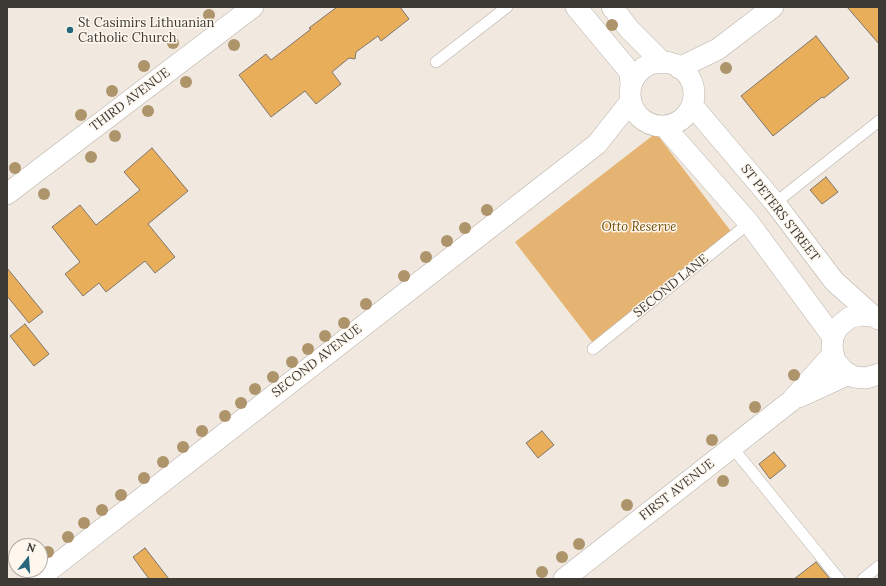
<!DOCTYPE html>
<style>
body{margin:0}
#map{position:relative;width:886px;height:586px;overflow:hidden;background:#f1e9e0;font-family:Lora,serif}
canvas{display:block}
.frame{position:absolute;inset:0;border:8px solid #3d3a36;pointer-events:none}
.north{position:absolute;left:8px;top:538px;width:40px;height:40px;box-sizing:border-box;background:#fef7ed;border:1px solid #b1aba4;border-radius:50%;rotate:17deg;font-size:11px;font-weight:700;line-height:16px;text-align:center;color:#3d3a36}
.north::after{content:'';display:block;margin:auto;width:14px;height:18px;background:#27667c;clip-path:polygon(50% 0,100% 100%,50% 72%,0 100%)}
</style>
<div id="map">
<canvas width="886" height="586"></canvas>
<div class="frame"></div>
<div class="north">N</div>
</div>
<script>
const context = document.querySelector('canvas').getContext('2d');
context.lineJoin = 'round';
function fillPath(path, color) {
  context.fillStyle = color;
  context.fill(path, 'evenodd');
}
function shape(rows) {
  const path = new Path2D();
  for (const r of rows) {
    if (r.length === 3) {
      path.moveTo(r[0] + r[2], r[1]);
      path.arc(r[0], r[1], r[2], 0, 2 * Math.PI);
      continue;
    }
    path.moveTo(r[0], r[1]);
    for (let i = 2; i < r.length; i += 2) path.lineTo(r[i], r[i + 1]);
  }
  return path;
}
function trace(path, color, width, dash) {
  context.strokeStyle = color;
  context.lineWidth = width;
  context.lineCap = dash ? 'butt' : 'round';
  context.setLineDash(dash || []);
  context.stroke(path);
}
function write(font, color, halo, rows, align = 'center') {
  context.font = font + ' Lora,serif';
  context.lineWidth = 3;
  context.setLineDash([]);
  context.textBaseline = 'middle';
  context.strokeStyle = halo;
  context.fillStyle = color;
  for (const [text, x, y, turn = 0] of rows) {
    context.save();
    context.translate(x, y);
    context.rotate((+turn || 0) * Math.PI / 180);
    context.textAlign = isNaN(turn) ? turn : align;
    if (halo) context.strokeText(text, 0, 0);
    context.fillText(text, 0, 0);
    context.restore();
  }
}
const green = shape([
 [656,133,733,234,592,342,515,242]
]);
const building = shape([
 [337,7,400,7,409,19,381,41,378,36,356,52,355,59,349,58,332,72,341,84,316,104,305,91,271,117,239,75,266,54,271,60,311,29,309,28,337,7],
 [847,7,879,7,879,44,847,7],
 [816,36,849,78,824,98,822,97,773,136,741,96,816,36],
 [152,148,188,191,148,224,175,257,155,273,145,261,106,292,99,283,83,296,65,274,80,262,52,227,80,205,96,225,140,190,124,172,152,148],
 [826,177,838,192,822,204,810,190,826,177],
 [7,268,43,312,29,323,7,296,7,268],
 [25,324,49,354,34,366,10,336,25,324],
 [542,431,554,445,538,458,526,443,542,431],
 [774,452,786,466,770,479,759,464,774,452],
 [145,548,169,579,149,579,133,557,145,548],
 [816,562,830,579,794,579,816,562]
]);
const lane = shape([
 [436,62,507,7],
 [775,203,879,121],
 [593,349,749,223],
 [732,447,839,579],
 [863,579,879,566]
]);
const street = shape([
 [576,7,630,72,631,85],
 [612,7,629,29,663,63],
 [662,94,32],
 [679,68,718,49,773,7],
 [692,105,775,203,834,281,873,316],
 [664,126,749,223,833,337],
 [7,194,253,7],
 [879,319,873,316,860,315,849,318,838,327,833,337,832,348,835,361,844,371,854,377,866,378,879,374],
 [799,397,849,374],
 [38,579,597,144,631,101],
 [564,579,791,401,833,354]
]);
const trees = [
 [209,15],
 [612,25],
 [173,43],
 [234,45],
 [144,66],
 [726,68],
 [186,82],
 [112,91],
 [148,111],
 [81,115],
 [115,136],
 [91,157],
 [15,168],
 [44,194],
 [487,210],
 [465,228],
 [447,241],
 [426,257],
 [404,276],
 [366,304],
 [344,323],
 [325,336],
 [308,349],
 [292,362],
 [794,375],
 [273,377],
 [255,389],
 [241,403],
 [755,407],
 [225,416],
 [202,431],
 [712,440],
 [183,447],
 [163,462],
 [144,478],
 [723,481],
 [121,495],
 [627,505],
 [102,510],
 [84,523],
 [68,537],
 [579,544],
 [48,552],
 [562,557],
 [542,572]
];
const markers = [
 [70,30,4,"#27667c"]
];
const poiNames = [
 ["St Casimirs Lithuanian",78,23],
 ["Catholic Church",78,38]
];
const streetNames = [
 ["THIRD AVENUE",130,100,-37],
 ["ST PETERS STREET",780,213,52],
 ["SECOND LANE",671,286,-39],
 ["SECOND AVENUE",317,361,-38],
 ["FIRST AVENUE",677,490,-38]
];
const parkNames = [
 ["Otto Reserve",639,227]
];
fillPath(green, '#e5b472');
fillPath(building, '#e9ae59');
trace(building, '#7d766e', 1);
trace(lane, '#b8b1a8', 12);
trace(street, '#b8b1a8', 22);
trace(lane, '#fff', 11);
trace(street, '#fff', 21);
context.fillStyle = '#ad946a';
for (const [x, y] of trees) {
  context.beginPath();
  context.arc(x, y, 6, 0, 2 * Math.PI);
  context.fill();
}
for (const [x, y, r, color] of markers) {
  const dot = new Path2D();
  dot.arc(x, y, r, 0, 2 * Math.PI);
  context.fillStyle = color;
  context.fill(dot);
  trace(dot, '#fef7ed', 1.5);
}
write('13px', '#3d3a36', '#fef7ed', poiNames, 'left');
write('13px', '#3d3a36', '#fef7ed', streetNames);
write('italic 13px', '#754e0a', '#fef7ed', parkNames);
</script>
